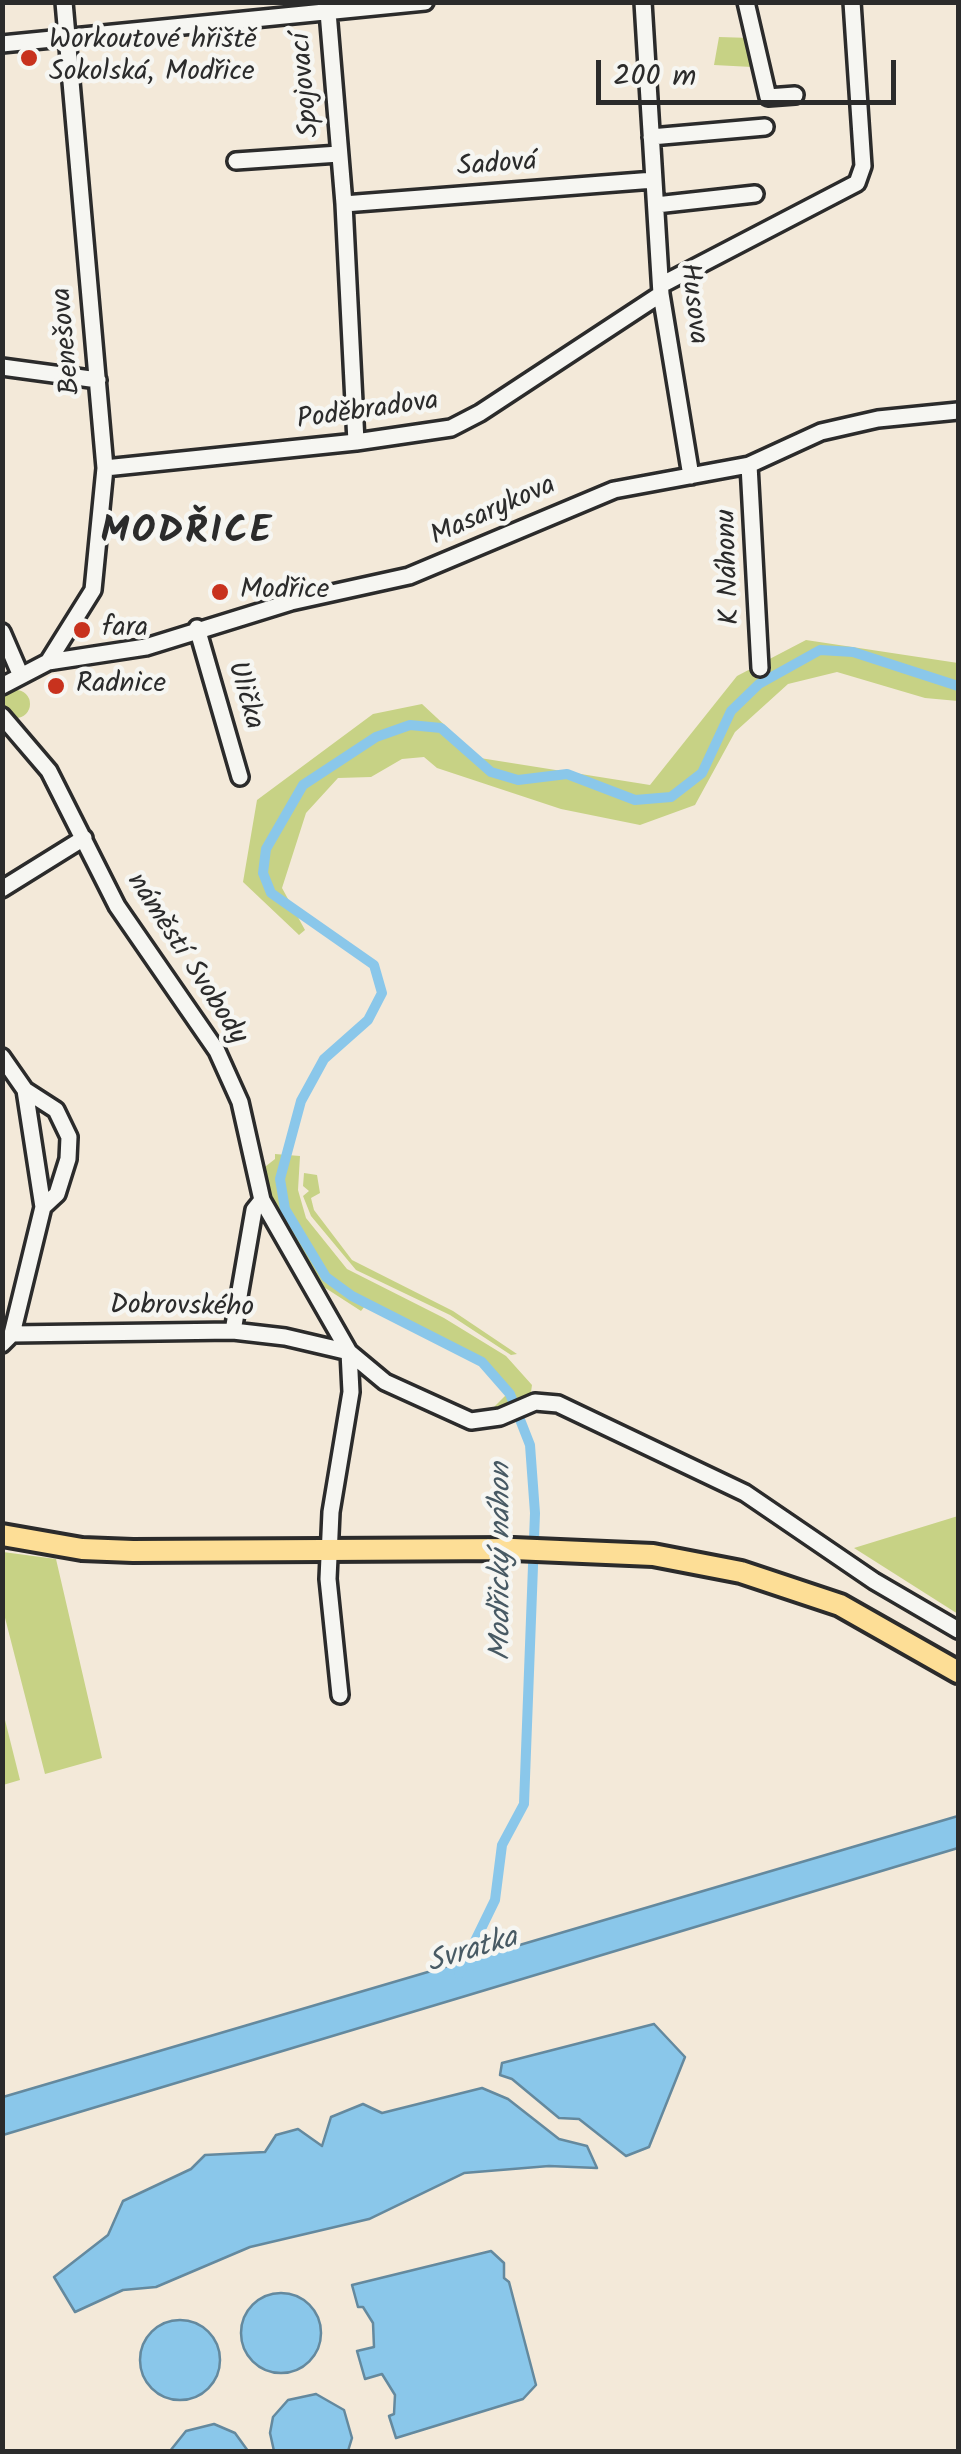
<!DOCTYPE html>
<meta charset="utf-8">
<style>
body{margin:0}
#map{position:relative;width:961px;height:2454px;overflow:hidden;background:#f3e9d9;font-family:Kalam,sans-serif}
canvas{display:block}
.frame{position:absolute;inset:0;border:5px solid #2b2b2b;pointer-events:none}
.scale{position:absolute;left:596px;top:60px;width:300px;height:45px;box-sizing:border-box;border:5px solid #2b2b2b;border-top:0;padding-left:12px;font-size:30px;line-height:35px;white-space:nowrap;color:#2b2b2b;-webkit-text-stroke:8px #f6f6f2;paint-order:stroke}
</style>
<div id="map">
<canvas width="961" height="2454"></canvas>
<div class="frame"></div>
<div class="scale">200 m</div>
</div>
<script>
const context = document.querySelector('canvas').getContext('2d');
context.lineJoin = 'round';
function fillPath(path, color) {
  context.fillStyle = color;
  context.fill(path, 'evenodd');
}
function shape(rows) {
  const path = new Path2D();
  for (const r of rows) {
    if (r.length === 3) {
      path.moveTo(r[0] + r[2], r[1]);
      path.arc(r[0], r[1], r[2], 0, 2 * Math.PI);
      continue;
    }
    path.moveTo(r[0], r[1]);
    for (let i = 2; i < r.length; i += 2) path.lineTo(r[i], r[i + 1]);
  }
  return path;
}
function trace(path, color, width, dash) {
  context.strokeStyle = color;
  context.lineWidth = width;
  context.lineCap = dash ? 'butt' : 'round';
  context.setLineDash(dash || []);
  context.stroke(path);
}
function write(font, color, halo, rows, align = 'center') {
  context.font = font + ' Kalam,sans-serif';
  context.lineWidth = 9;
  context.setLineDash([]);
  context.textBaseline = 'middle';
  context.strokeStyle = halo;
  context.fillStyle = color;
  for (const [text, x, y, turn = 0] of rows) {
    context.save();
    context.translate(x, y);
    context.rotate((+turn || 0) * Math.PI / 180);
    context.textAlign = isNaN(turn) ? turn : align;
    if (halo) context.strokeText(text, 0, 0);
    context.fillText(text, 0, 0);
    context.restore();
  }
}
const green = shape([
 [719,37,751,38,752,67,714,65],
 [806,640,958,663,958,701,925,698,837,672,788,684,735,732,695,805,640,825,561,809,437,768,424,757,402,759,371,777,338,778,306,813,282,888,305,930,299,935,243,882,257,800,373,714,422,704,480,758,650,785,737,676],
 [16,704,14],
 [275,1154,300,1156,298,1190,306,1218,347,1269,444,1318,506,1356,532,1385,530,1399,499,1414,490,1411,508,1393,481,1364,365,1306,361,1311,313,1280,274,1214,261,1170,275,1159],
 [304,1173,317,1175,320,1193,311,1198,314,1210,352,1260,453,1311,517,1354,511,1355,450,1315,356,1270,311,1216,303,1196,309,1191,303,1186],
 [958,1516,958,1614,854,1548],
 [3,1552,56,1559,102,1758,45,1774,3,1610],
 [3,1712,20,1780,3,1785,2,1785]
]);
const water = shape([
 [958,1816,958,1848,3,2135,3,2097,958,1816],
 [654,2024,685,2057,649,2147,626,2156,579,2119,559,2118,512,2079,500,2075,502,2063,654,2024],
 [482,2088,508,2099,559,2139,587,2146,597,2168,549,2166,464,2173,369,2219,250,2247,156,2287,123,2290,75,2312,54,2277,108,2235,123,2201,191,2169,205,2155,265,2152,276,2135,298,2129,322,2146,331,2117,363,2104,382,2113,482,2088],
 [491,2251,504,2263,504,2278,509,2282,536,2385,523,2399,396,2438,389,2416,394,2414,395,2395,382,2374,365,2379,357,2351,374,2347,373,2323,363,2307,358,2307,352,2285,491,2251],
 [281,2333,40],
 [180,2360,40],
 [316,2394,344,2410,352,2438,348,2451,274,2451,270,2433,273,2417,288,2400,316,2394],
 [214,2424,235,2433,248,2451,170,2451,186,2431,214,2424]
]);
const canal = shape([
 [459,1974,495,1900,502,1845,524,1804,535,1513,530,1445,510,1394,482,1362,352,1296,326,1277,285,1209,280,1179,301,1101,324,1059,368,1020,382,993,374,965,271,893,263,873,266,849,303,785,376,737,410,725,441,728,491,772,518,780,567,774,635,800,671,797,702,773,731,711,759,684,820,650,853,652,958,686]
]);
const minor = shape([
 [643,2,661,294,691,476],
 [746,2,768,97,795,95],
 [328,12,344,204,356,442],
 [2,44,425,2],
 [651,137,765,127],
 [236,161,339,154],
 [344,204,654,180],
 [656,205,755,194],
 [661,285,857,183,863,166,852,2],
 [2,367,98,380],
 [749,465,760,668],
 [105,468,356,442,451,428,480,413,661,294],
 [197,628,240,777],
 [2,632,21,676],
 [48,662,93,590,105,468,64,2],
 [2,686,48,662,146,647,291,602,409,576,614,490,749,465,821,432,878,419,958,411],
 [2,716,49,771,117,906,217,1051,240,1102,262,1200,349,1352,351,1392,331,1512,328,1579,340,1695],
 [2,889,84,838],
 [2,1057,25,1090,43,1207,12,1334,2,1344],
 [25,1090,56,1110,69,1137,68,1159,57,1194,43,1207],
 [233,1331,254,1210,262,1200],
 [12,1334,233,1331,285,1337,349,1352,385,1382,471,1421,500,1417,535,1402,558,1404,745,1493,874,1581,958,1630]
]);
const major = shape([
 [2,1535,82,1549,133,1551,513,1549,653,1555,741,1572,840,1605,958,1672]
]);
const markers = [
 [29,58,10,"#c8321e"],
 [220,592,10,"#c8321e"],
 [82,630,10,"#c8321e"],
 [56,686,10,"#c8321e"]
];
const poiNames = [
 ["Workoutové hřiště",49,42],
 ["Sokolská, Modřice",49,74],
 ["Modřice",240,592],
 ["fara",102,630],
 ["Radnice",76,686]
];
const streetNames = [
 ["Spojovací",308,85,-95],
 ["Sadová",497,167,-4],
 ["Husova",691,304,83],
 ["Benešova",69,341,-95],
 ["Poděbradova",368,413,-8],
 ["Masarykova",494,513,-24],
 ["K Náhonu",731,567,-92],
 ["Ulička",243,696,74],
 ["náměstí Svobody",185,960,57],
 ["Dobrovského",182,1309,1]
];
const waterNames = [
 ["Modřický náhon",504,1562,-90],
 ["Svratka",473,1953,-17]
];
const districtNames = [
 ["MODŘICE",187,536]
];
fillPath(green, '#c7d285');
fillPath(water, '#8ac7ea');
trace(water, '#64899e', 2.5);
trace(canal, '#8ac7ea', 10);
trace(minor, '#2b2b2b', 22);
trace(major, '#2b2b2b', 28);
trace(minor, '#f6f6f2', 15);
trace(major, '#fdde96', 20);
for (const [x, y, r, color] of markers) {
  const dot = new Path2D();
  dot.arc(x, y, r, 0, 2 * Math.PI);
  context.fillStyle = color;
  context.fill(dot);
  trace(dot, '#f6f6f2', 4);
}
write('28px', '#2b2b2b', '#f6f6f2', poiNames, 'left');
write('28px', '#2b2b2b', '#f6f6f2', streetNames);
write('italic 30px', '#485a64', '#f6f6f2', waterNames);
context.letterSpacing = '2.5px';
write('bold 38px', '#2b2b2b', '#f6f6f2', districtNames);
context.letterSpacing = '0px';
</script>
